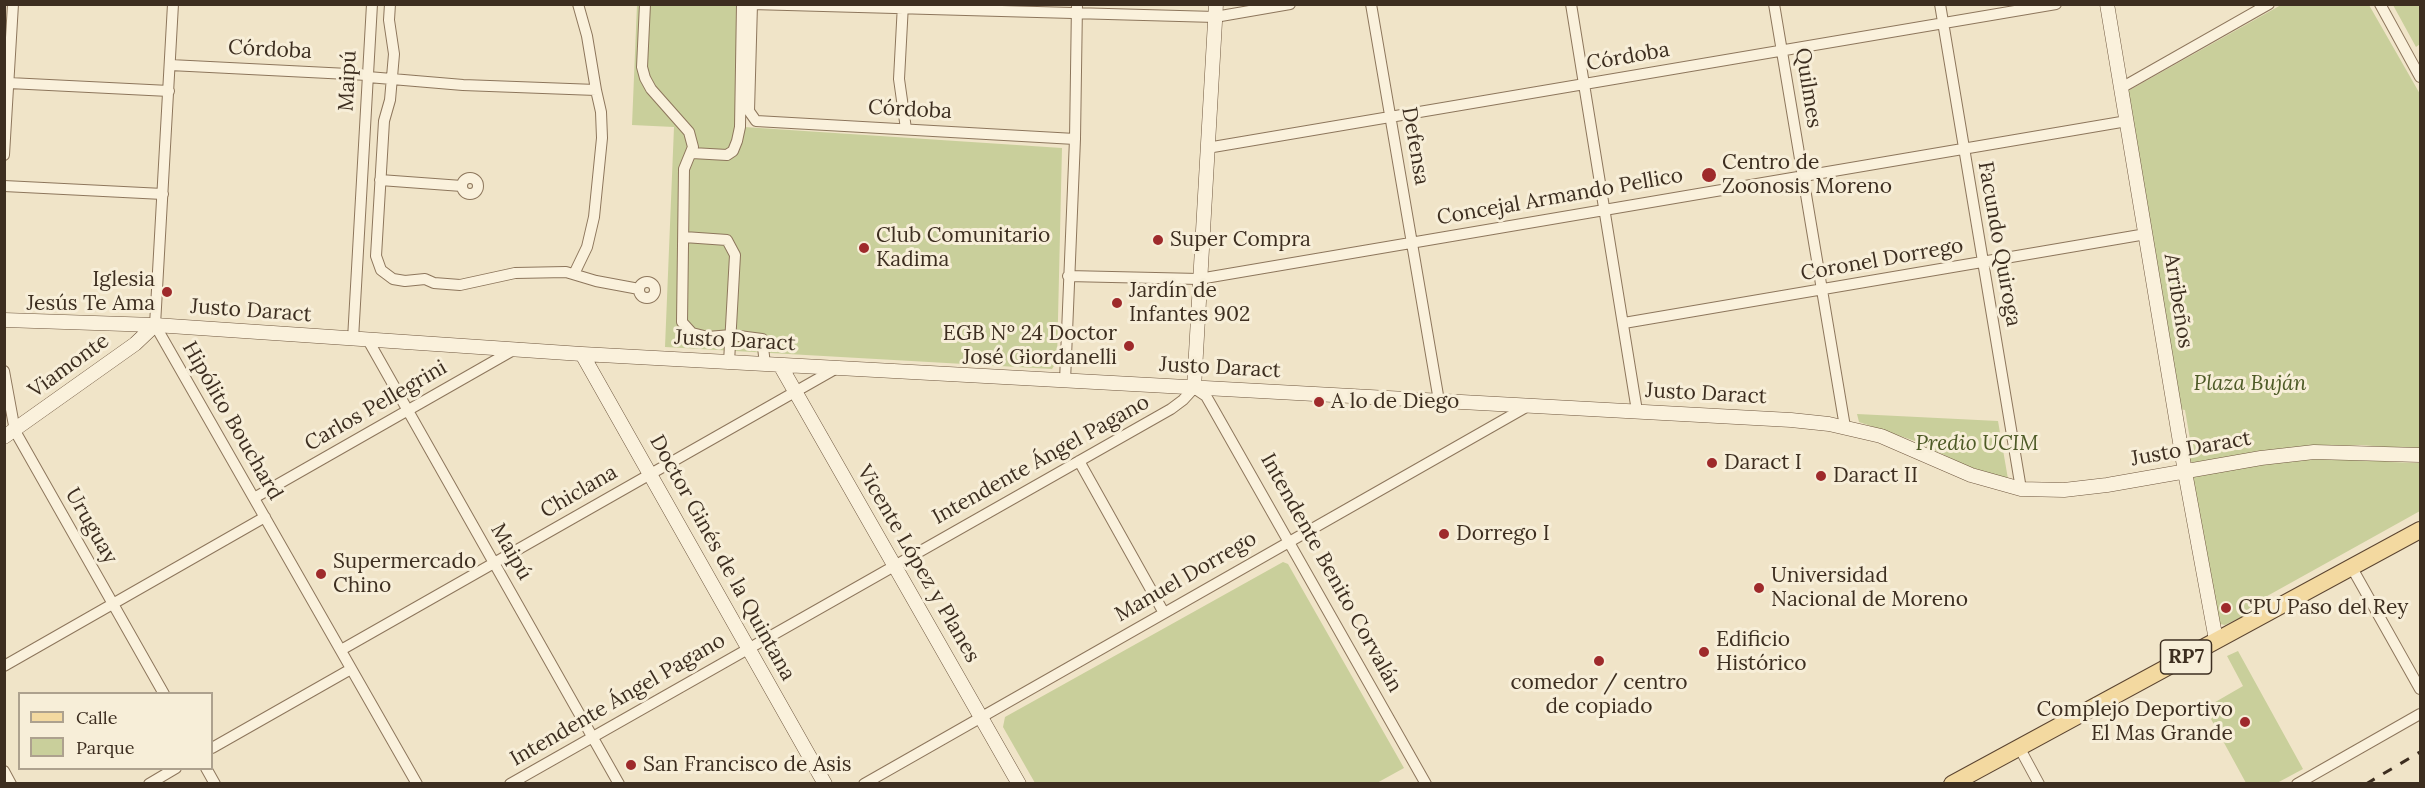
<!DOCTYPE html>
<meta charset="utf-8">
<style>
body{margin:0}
#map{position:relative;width:2425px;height:788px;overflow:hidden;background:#f0e4c8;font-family:Lora,serif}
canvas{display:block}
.frame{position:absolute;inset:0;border:6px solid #3d2e20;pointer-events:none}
.legend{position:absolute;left:18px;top:692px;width:195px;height:78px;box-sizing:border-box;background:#f7eed8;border:2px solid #ada18e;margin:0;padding:8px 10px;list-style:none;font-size:18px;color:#3d2e20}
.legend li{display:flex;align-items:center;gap:12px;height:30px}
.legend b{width:30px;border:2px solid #ada18e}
</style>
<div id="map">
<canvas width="2425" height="788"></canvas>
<div class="frame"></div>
<ul class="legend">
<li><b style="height:8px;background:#f3d9a0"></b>Calle</li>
<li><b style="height:16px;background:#c9cf9b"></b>Parque</li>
</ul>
</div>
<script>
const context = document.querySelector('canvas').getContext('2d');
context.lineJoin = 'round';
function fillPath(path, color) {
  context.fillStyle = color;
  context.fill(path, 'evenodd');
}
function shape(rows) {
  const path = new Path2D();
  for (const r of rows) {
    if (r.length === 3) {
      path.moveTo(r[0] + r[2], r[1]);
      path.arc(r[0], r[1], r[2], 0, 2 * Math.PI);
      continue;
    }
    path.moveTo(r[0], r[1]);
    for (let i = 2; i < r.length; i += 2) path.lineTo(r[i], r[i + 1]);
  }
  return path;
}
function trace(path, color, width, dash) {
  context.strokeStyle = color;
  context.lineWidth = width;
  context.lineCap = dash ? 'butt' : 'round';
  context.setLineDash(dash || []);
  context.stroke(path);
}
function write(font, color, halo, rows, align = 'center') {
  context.font = font + ' Lora,serif';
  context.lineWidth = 6;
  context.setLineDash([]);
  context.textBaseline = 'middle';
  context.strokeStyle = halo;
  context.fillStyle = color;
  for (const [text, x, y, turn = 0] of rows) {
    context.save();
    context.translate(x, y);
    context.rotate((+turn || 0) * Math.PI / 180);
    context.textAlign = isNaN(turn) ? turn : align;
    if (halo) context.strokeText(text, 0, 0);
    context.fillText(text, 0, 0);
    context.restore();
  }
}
const green = shape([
 [637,5,746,5,744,127,1062,148,1057,361,1052,369,665,347,674,127,632,125],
 [2281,5,2369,5,2420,94,2420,450,2361,445,2309,447,2194,463,2189,461,2186,448,2191,445,2185,410,2179,409,2128,91],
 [2393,5,2420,5,2420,44,2416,47],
 [1857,414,1998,421,2008,479,1967,466,1915,441,1859,422],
 [2367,457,2391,462,2420,463,2420,511,2251,605,2250,613,2225,625,2220,624,2217,621,2192,475,2289,458],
 [1283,562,1288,564,1404,768,1375,784,1035,783,1003,727,1005,717],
 [2238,651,2303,769,2277,783,2246,783,2205,708,2243,686,2227,656]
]);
const street = shape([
 [173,4,155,325,417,784],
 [390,4,389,20,394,54,390,100,384,121,376,256,381,270,393,279,405,281,425,279,434,283,460,285,515,273,566,272,596,281,639,289],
 [645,4,642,67,645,78,651,89,689,132,693,147,684,169,682,322,692,333,708,337,731,335,762,339,765,364],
 [752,4,1215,17,1290,4],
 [752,4,749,111,756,121,1075,139],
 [903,4,899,79,906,129],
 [1371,4,1439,401],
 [1571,4,1637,411],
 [1774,4,1845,427],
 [1940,4,2021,489],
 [2380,4,2420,77],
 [170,65,368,75],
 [368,77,463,85,596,90,587,36,578,4],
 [9,83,169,91],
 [2121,88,2269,4],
 [1207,148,2056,4],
 [692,153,727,155,733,151,737,141,740,127,742,4],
 [4,155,13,4],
 [470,186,8],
 [380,180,462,186],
 [4,186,163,194],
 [684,237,727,240,735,255,729,362],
 [574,274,587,247,594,217,602,138,601,112,596,90],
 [1068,276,1199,279,2127,121],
 [647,290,8],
 [1624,323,2146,234],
 [353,339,372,4],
 [368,340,619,784],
 [4,371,15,431,164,694],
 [1065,381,1075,139,1077,4],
 [1079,461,1164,613],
 [254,498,517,348],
 [2352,568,2420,689],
 [341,650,837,368],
 [4,666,265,517],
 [2019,747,2039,784],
 [212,748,351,669],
 [206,768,215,784],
 [4,771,11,784],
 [149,784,176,768],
 [510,784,1171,409,1183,400,1194,388,1206,396,1214,410,1426,784],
 [864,784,1528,406],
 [2297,784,2420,714]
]);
const secondary = shape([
 [2107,4,2185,472,2216,640],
 [4,320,155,325,582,354,1791,420,1829,424,1881,436,1971,475,2021,489,2064,490,2107,485,2261,458,2314,452,2420,455],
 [582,354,825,784],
 [780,365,1019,784],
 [1194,388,1216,4],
 [4,437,135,344,155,325]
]);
const primary = shape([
 [1952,784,2420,530]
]);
const rail = shape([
 [2366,784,2420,752]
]);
const markers = [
 [1709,175,8,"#9e2a2b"],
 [1158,240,6,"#9e2a2b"],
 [864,248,6,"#9e2a2b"],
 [167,292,6,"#9e2a2b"],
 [1117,303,6,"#9e2a2b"],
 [1129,346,6,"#9e2a2b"],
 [1319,402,6,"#9e2a2b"],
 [1712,463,6,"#9e2a2b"],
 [1821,476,6,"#9e2a2b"],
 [1444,534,6,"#9e2a2b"],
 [321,574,6,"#9e2a2b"],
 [1759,588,6,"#9e2a2b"],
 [2226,608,6,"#9e2a2b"],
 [1704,652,6,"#9e2a2b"],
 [1599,661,6,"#9e2a2b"],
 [2245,722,6,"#9e2a2b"],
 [631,765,6,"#9e2a2b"]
];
const shields = [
 [2186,657,51]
];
const shieldNames = [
 ["RP7",2186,657]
];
const streetNames = [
 ["Córdoba",270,50,3],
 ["Córdoba",1628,57,-10],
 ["Maipú",348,81,-87],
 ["Quilmes",1808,88,81],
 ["Córdoba",910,110,3],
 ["Defensa",1415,146,80],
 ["Concejal Armando Pellico",1560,197,-10],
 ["Facundo Quiroga",1999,244,80],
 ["Coronel Dorrego",1882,260,-10],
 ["Arribeños",2178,301,81],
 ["Justo Daract",251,311,4],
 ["Justo Daract",735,341,3],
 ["Viamonte",69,366,-36],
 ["Justo Daract",1220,368,3],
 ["Justo Daract",1706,394,3],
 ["Carlos Pellegrini",376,406,-30],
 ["Hipólito Bouchard",232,421,60],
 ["Justo Daract",2191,449,-10],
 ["Intendente Ángel Pagano",1041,460,-29],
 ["Chiclana",579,492,-30],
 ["Uruguay",91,526,60],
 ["Maipú",511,552,60],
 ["Doctor Ginés de la Quintana",722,558,61],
 ["Vicente López y Planes",918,564,60],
 ["Intendente Benito Corvalán",1331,573,61],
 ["Manuel Dorrego",1186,577,-30],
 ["Intendente Ángel Pagano",618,700,-30]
];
const poiNames = [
 ["Centro de",1722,163],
 ["Zoonosis Moreno",1722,187],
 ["Club Comunitario",876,236],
 ["Kadima",876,260],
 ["Super Compra",1170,240],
 ["Iglesia",155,280,"right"],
 ["Jesús Te Ama",155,304,"right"],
 ["Jardín de",1129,291],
 ["Infantes 902",1129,315],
 ["EGB Nº 24 Doctor",1117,334,"right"],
 ["José Giordanelli",1117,358,"right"],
 ["A lo de Diego",1331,402],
 ["Daract I",1724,463],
 ["Daract II",1833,476],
 ["Dorrego I",1456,534],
 ["Supermercado",333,562],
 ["Chino",333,586],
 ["Universidad",1771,576],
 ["Nacional de Moreno",1771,600],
 ["CPU Paso del Rey",2238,608],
 ["Edificio",1716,640],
 ["Histórico",1716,664],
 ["comedor / centro",1599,683,"center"],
 ["de copiado",1599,707,"center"],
 ["Complejo Deportivo",2233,710,"right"],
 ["El Mas Grande",2233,734,"right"],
 ["San Francisco de Asis",643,765]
];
const parkNames = [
 ["Plaza Buján",2250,384],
 ["Predio UCIM",1977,444]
];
fillPath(green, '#c9cf9b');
trace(street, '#8d765c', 12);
trace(secondary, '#6f573f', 15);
trace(primary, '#5b4430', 18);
trace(street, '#faf1dc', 10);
trace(secondary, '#faf1dc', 14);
trace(primary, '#f3d9a0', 16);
trace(rail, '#3d2e20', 3, [10, 10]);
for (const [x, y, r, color] of markers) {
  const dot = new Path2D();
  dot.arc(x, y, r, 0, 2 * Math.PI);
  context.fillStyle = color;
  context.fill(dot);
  trace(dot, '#f7eed8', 2);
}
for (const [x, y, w] of shields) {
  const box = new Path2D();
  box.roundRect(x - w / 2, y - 17, w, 34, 4.5);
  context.fillStyle = '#f7eed8';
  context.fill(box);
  trace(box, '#3d2e20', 1.5);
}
write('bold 20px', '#3d2e20', null, shieldNames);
write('21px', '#3d2e20', '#f7eed8', streetNames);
write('21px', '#3d2e20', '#f7eed8', poiNames, 'left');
write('italic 21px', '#4d5a26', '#f7eed8', parkNames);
</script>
